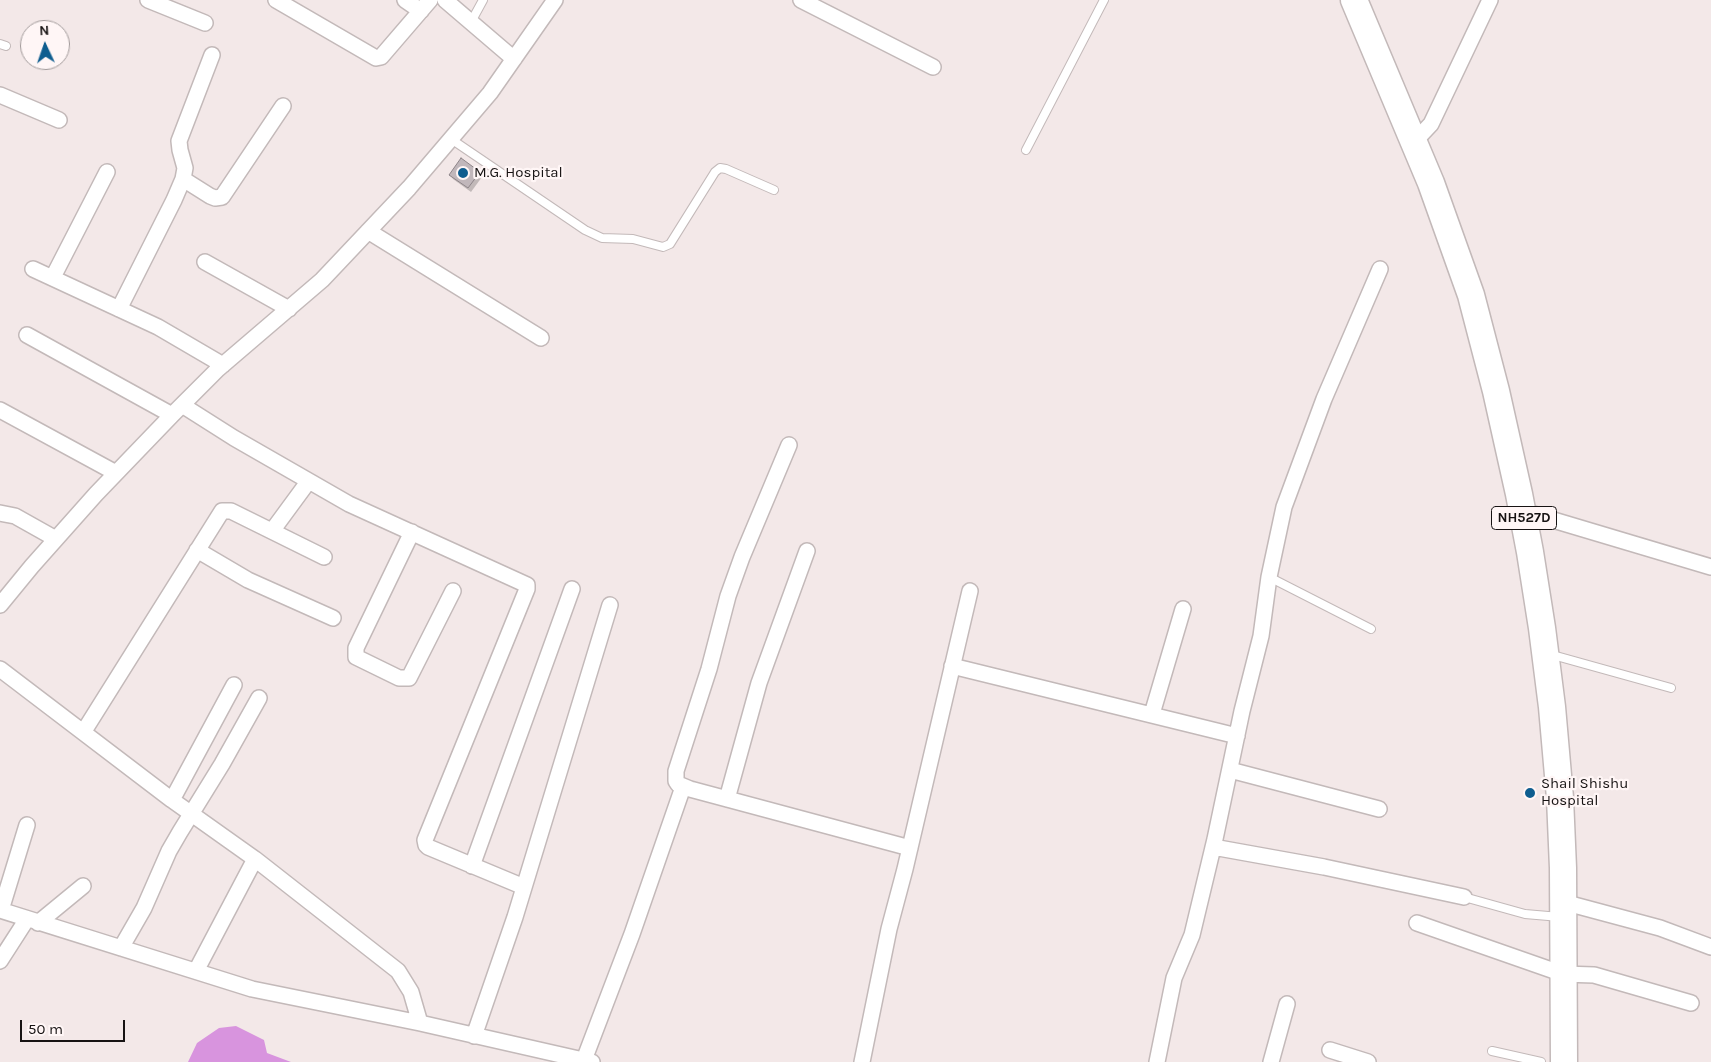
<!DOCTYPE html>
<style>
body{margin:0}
#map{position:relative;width:1711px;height:1062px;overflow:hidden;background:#f3e8e8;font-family:Karla,sans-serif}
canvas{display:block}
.north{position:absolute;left:20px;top:20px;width:50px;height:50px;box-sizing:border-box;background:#fff6f6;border:1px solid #a29b9b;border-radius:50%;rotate:357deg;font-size:14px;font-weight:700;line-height:20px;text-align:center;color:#171313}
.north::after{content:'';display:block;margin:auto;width:18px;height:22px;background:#0e5d8f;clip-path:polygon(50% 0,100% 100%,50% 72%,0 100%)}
.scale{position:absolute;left:20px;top:1020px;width:105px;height:22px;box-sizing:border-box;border:2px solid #171313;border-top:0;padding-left:6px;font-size:15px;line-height:18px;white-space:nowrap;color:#171313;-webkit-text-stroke:4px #fff6f6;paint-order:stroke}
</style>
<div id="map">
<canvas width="1711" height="1062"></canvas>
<div class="north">N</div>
<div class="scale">50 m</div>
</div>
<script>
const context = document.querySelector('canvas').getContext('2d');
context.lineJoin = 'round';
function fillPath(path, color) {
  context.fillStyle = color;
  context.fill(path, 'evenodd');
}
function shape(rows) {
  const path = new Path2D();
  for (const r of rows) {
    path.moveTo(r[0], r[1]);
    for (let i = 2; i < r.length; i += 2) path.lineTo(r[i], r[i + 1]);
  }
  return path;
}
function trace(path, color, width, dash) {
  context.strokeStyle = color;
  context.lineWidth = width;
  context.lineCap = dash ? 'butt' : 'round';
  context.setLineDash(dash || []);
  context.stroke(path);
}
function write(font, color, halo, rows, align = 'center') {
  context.font = font + ' Karla,sans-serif';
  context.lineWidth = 4.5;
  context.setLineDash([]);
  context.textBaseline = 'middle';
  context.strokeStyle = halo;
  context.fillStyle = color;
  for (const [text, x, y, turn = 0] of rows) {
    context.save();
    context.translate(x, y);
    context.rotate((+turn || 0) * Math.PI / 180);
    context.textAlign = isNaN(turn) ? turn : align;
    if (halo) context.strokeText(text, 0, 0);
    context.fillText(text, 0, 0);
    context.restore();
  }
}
const water = shape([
 [236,1026,264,1040,267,1053,291,1062,188,1062,197,1043,219,1028]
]);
const shadow = shape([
 [479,172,482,177,471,192,453,179,450,175]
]);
const building = shape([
 [461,158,480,172,468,188,449,175,461,158]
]);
const service = shape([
 [471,22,483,0],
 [0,44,6,46],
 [451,139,585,230,602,238,633,239,663,247,670,244,715,172,720,168,726,169,774,190],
 [1026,150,1104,0],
 [1269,577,1371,629],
 [1549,654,1671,688],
 [1464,897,1525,914,1560,917],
 [1492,1051,1541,1062]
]);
const minor = shape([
 [148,0,205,23],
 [276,0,376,58,381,57,430,0],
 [405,0,421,11],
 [445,0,514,59],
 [801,0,933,67],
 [0,95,59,120],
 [1414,142,1431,124,1490,0],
 [183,179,210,196,215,198,222,197,283,106],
 [368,231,541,338],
 [205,262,289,309],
 [33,269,158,327,223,365],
 [53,277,107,172],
 [119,309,174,200,183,179,185,168,180,150,179,141,212,55],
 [27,335,172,415],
 [182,405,234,438,349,504,527,585,527,589,425,840,426,845,428,847,524,887],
 [0,410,116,473],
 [789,445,742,557,728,596,709,669,676,771,676,781,678,784,690,789,910,848],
 [1523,511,1711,567],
 [0,513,15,516,56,539],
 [272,531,308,482],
 [412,532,356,648,356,657,399,678,409,678,453,591],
 [197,550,248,580,333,618],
 [0,605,32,566,96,494,172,415,218,369,322,280,409,188,490,93,555,0],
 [952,666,1237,736],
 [0,669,172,800,255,859,398,971,411,992,420,1023],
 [1152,714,1183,609],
 [84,731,222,511,231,511,324,557],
 [1230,770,1379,809],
 [727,799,759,683,807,551],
 [172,800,234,685],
 [1213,847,1324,867,1464,897],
 [472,866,572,589],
 [1563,902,1660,928,1711,947],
 [0,910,252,989,420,1023,592,1062],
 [1,910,27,825],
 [38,923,83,886],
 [1417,923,1563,974,1594,975,1691,1003],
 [121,948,144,908,169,851,180,832,222,764,259,698],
 [0,961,27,919],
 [196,971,255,859],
 [474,1036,515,917,610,605],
 [1330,1050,1368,1062],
 [584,1060,632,934,683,787],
 [862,1062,889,929,905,869,970,591],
 [1157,1062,1174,978,1192,935,1215,839,1242,711,1261,636,1269,577,1284,507,1324,399,1380,269],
 [1271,1062,1287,1004]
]);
const trunk = shape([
 [1354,0,1431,183,1471,295,1496,391,1519,494,1530,552,1542,628,1552,707,1560,798,1563,868,1564,1062]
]);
const markers = [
 [463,173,6,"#0e5d8f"],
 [1530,793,6,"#0e5d8f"]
];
const shields = [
 [1524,518,65]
];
const shieldNames = [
 ["NH527D",1524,518]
];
const poiNames = [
 ["M.G. Hospital",474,173],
 ["Shail Shishu",1541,784],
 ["Hospital",1541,801]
];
fillPath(water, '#d894de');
fillPath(shadow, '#0003');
fillPath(building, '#c1b7bb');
trace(building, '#8d8488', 1);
trace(service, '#c3b9b9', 10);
trace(minor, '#c3b9b9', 18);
trace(trunk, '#c3b9b9', 29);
trace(service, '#fff', 8);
trace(minor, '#fff', 15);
trace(trunk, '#fff', 26);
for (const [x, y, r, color] of markers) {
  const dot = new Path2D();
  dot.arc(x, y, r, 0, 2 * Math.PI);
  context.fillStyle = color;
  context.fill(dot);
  trace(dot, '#fff6f6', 2);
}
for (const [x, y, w] of shields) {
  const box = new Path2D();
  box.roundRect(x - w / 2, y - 11.5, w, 23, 4);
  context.fillStyle = '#fff6f6';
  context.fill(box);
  trace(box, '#171313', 1);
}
write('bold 14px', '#171313', null, shieldNames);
write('15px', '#171313', '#fff6f6', poiNames, 'left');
</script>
